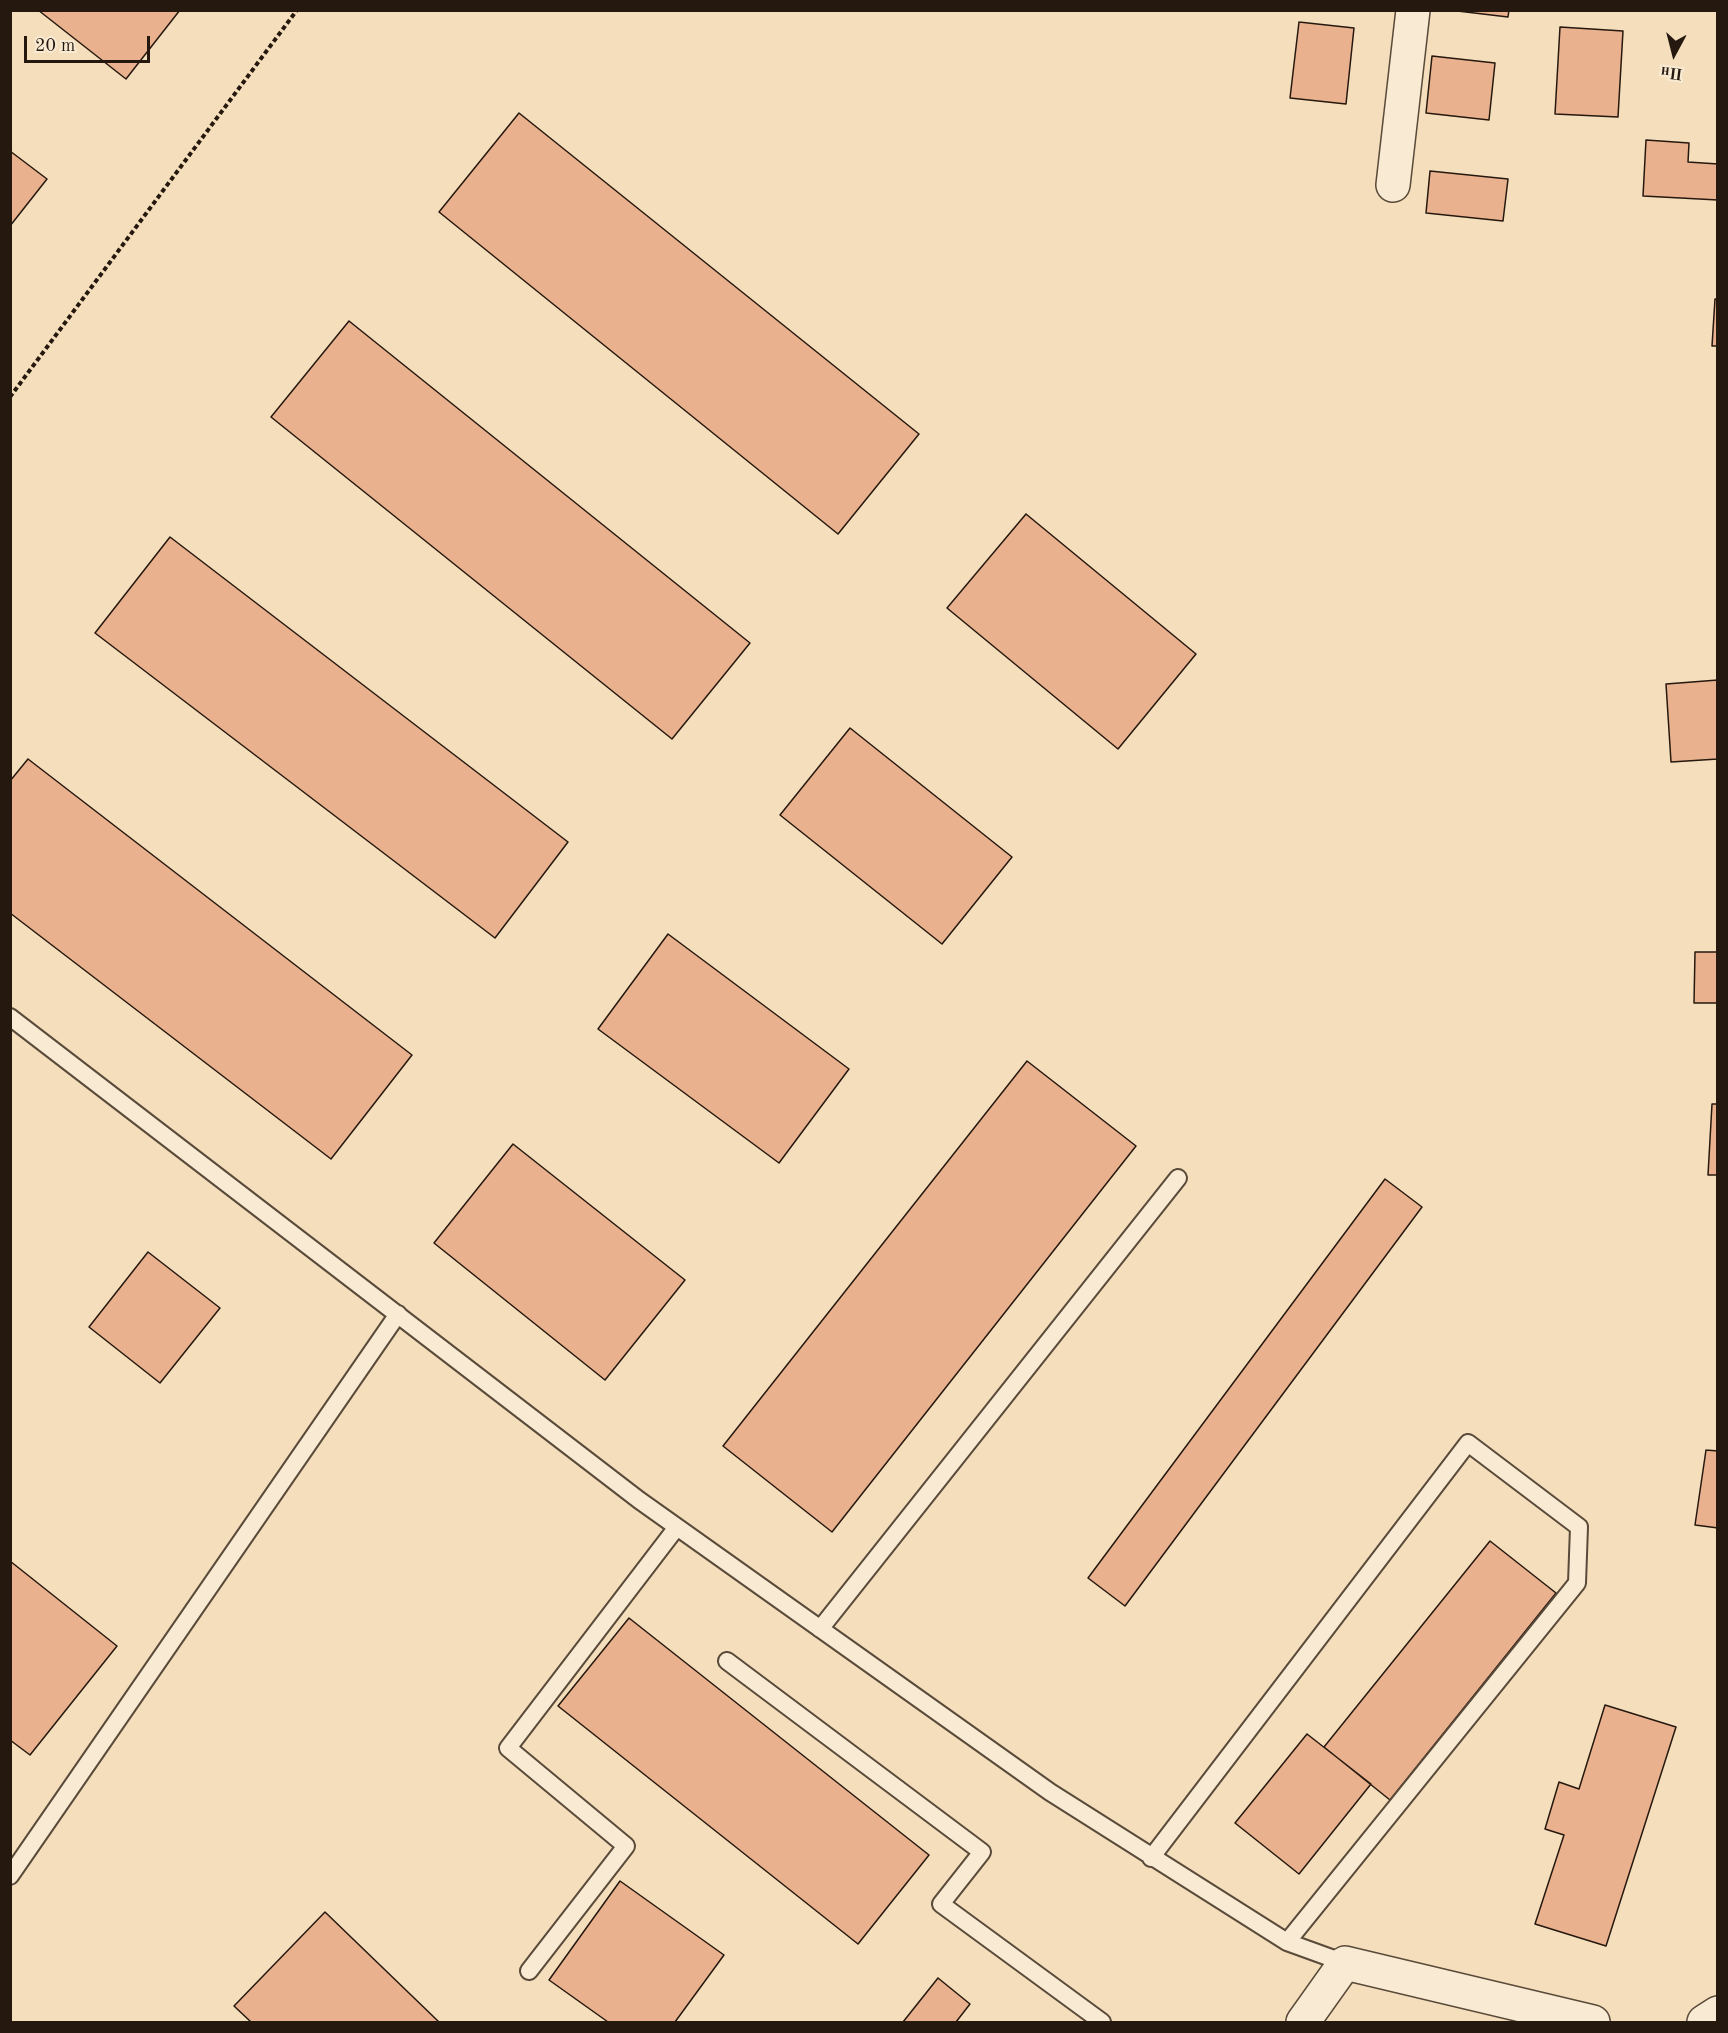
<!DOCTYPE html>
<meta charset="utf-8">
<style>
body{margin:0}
#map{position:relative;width:1728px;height:2033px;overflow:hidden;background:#f5debc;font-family:"Old Standard TT",serif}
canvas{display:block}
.frame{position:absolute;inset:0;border:12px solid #25180e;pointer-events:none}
.north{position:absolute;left:1644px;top:24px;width:60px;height:60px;-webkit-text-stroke:4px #f8ead3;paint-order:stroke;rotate:187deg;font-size:16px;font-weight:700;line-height:24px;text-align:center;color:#25180e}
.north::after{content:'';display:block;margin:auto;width:21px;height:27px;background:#25180e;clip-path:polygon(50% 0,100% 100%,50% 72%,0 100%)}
.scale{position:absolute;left:24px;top:36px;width:126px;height:27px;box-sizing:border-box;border:3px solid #25180e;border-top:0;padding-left:8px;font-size:18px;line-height:21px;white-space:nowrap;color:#25180e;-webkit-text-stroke:4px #f8ead3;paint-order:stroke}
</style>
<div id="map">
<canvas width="1728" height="2033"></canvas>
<div class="frame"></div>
<div class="north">Пн</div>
<div class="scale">20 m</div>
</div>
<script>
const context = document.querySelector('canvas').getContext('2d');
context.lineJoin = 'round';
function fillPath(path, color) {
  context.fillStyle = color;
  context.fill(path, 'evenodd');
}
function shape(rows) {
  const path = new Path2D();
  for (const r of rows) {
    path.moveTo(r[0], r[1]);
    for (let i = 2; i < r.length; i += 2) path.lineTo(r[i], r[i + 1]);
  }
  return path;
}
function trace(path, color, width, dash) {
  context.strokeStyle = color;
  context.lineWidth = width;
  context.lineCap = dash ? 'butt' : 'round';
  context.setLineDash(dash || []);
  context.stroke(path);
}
const building = shape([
 [38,10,180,10,126,79,38,10],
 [1449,10,1509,10,1508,17,1449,10],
 [1299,22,1354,28,1346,104,1290,98,1299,22],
 [1560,27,1623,31,1618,117,1555,114,1560,27],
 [1432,56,1495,63,1489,120,1426,113,1432,56],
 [519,113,919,434,838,534,439,212,519,113],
 [1646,140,1689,143,1688,162,1718,164,1718,200,1643,196,1646,140],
 [10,151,47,179,10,226,10,151],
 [1430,171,1508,179,1503,221,1426,213,1430,171],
 [1715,299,1718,299,1718,346,1712,346,1715,299],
 [349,321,750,643,672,739,271,417,349,321],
 [1026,514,1196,654,1118,749,947,608,1026,514],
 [170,537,568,842,495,938,95,633,170,537],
 [1718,680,1718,759,1671,762,1666,684,1718,680],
 [850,728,1012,857,942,944,780,815,850,728],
 [28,759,412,1055,331,1159,10,913,10,781,28,759],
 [668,934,849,1069,779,1163,598,1029,668,934],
 [1695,952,1718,952,1718,1003,1694,1003,1695,952],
 [1027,1061,1136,1146,832,1532,723,1446,1027,1061],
 [1712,1104,1718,1104,1718,1175,1708,1175,1712,1104],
 [513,1144,685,1280,605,1380,434,1243,513,1144],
 [1385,1179,1422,1207,1125,1606,1088,1578,1385,1179],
 [148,1252,220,1308,160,1383,89,1327,148,1252],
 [1706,1450,1718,1451,1718,1528,1695,1525,1706,1450],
 [1490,1541,1556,1593,1390,1800,1324,1747,1490,1541],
 [10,1561,117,1646,30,1755,10,1740,10,1561],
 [629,1618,929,1855,858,1944,558,1706,629,1618],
 [1605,1705,1676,1727,1606,1946,1535,1924,1564,1835,1545,1829,1559,1782,1579,1789,1605,1705],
 [1307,1734,1371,1784,1299,1874,1235,1823,1307,1734],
 [620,1881,724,1955,675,2022,608,2022,549,1980,620,1881],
 [325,1912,439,2022,251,2022,234,2006,325,1912],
 [938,1978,970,2004,956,2022,903,2022,938,1978]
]);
const path = shape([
 [10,397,297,10]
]);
const lane = shape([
 [10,1017,639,1500,1050,1792,1287,1942,1345,1963],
 [820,1629,1178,1178],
 [727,1661,982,1852,941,1904,1102,2022],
 [1151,1858,1468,1443,1579,1527,1577,1583,1287,1942],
 [10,1876,398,1314],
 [529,1971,626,1846,508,1748,677,1527]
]);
const street = shape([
 [1393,185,1413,10],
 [1303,2022,1345,1963,1593,2022],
 [1704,2022,1718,2013]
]);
fillPath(building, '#e9b18e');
trace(building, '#25180e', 1.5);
trace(lane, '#594a3a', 20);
trace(street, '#594a3a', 36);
trace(path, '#25180e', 4, [4.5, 3]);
trace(lane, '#f8ead3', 16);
trace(street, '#f8ead3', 33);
</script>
